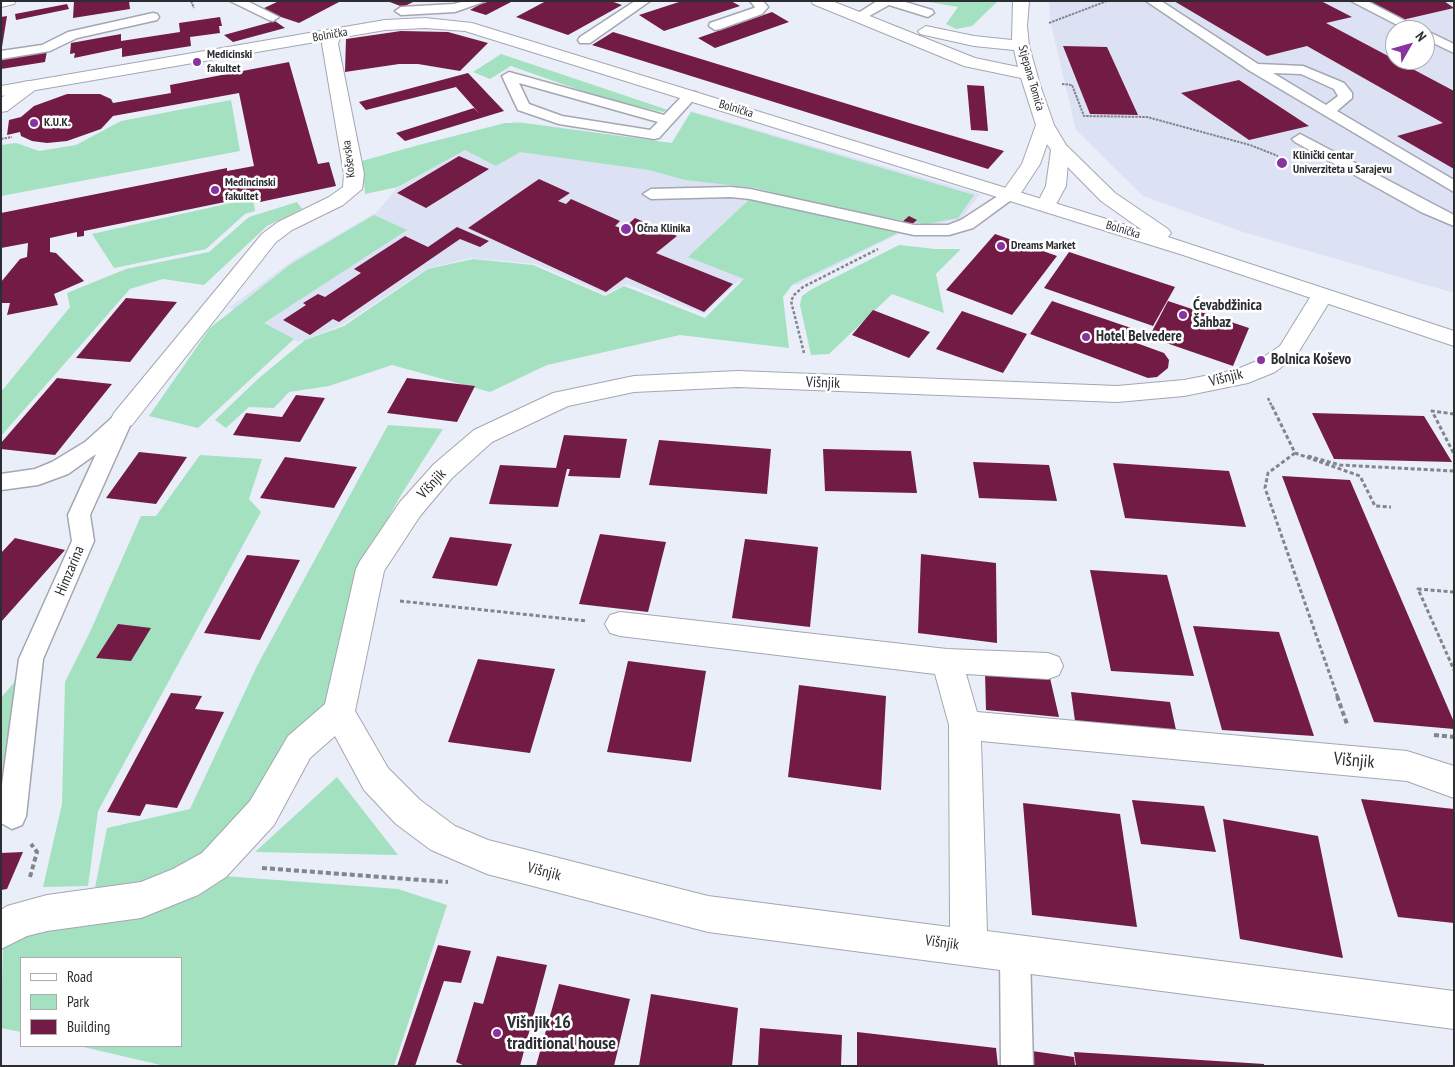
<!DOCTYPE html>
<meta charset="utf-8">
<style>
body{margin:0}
#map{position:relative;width:1455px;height:1067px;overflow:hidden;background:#eaeef9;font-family:"PT Sans Narrow",sans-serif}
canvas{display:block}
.frame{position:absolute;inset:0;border:2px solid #2b2d31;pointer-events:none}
.legend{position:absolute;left:20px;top:957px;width:162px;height:90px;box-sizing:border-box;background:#fff;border:1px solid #aaabad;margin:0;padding:6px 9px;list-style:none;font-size:15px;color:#2b2d31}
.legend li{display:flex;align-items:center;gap:10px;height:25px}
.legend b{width:25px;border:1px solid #aaabad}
.north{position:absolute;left:1385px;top:20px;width:50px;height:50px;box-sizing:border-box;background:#fff;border:1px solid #aaabad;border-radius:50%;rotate:52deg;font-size:14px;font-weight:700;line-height:20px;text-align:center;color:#2b2d31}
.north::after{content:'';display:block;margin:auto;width:18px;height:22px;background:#8933a0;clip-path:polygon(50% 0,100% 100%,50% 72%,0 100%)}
</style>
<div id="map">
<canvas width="1455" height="1067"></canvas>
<div class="frame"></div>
<ul class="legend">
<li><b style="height:6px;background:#fff"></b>Road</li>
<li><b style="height:14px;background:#a3e1c0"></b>Park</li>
<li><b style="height:14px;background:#721c45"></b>Building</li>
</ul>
<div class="north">N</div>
</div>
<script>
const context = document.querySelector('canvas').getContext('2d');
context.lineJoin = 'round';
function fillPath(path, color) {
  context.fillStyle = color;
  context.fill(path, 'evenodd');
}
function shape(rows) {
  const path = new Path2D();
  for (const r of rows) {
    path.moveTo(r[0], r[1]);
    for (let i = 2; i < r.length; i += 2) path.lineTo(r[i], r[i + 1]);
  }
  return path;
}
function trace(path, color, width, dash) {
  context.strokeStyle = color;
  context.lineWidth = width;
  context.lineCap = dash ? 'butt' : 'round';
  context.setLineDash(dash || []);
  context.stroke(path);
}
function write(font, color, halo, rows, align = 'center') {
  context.font = font + ' "PT Sans Narrow",sans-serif';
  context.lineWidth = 5;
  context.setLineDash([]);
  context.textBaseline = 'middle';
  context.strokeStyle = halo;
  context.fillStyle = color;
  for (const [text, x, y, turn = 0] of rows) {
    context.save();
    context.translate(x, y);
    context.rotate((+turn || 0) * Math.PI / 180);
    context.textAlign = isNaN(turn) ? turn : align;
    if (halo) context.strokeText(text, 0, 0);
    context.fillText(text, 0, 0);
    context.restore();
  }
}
const built = shape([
 [1049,1,1454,1,1454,293,1243,232,1143,196,1076,130,1050,20],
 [1395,30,1425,30,1425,60,1395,60],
 [691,111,980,194,961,219,928,226,911,225,902,232,797,285,738,281,704,314,627,284,605,294,536,264,471,258,427,269,342,325,299,342,229,308,292,261,377,212,396,189,514,121,671,143]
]);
const green = shape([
 [998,1,972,26,956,29,946,24,958,7,929,2],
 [501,54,522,61,668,110,663,112,605,99,511,66,490,79,473,72],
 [231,100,240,151,1,196,1,145,16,143,39,151,76,145,121,121],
 [691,112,974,195,958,218,926,224,845,211,756,188,685,180,649,170,520,152,496,166,465,150,398,187,365,194,362,161,415,146,505,123,523,123,672,143],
 [753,196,898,233,793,284,783,297,789,348,680,335,547,365,490,392,392,365,329,386,289,392,274,408,249,407,226,428,215,420,259,378,305,340,344,326,428,269,473,259,533,265,605,296,624,286,705,318,744,279,688,257],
 [253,198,255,211,245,214,206,249,114,268,92,234],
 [297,202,302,209,267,226,204,285,163,279,130,289,1,436,1,392,70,307,67,293,126,269,209,252,249,217],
 [374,215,407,230,264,323,294,339,198,428,149,416,210,328,291,264],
 [899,245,935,249,961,249,936,274,944,313,892,294,829,354,811,355,800,305,802,296,812,289],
 [388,425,443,429,401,495,362,565,328,709,252,809,220,839,160,883,94,893,107,828,190,809,257,666],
 [200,455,262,459,249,499,261,512,98,811,88,886,43,887,62,804,65,682,90,632,141,516,156,516],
 [16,680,1,797,1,698],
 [337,777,398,855,255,852],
 [223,876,398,889,447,905,394,1066,165,1066,79,1046,181,1046,181,958,21,958,21,1032,1,1028,3,942]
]);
const building = shape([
 [74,1,129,1,130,9,73,18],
 [279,1,341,1,299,23,260,10],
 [387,1,415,1,403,7],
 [486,1,513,1,486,15,470,10],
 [546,1,611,1,622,5,568,35,516,17],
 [682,1,731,1,740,6,664,31,639,15],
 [1174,1,1321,1,1352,17,1326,23,1454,91,1454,169,1397,136,1443,123,1307,46,1267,56],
 [1366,1,1444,1,1454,8,1402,20],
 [67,4,69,9,16,20,15,14],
 [772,12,789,22,715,48,698,38],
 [7,16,2,47,1,47,1,17],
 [220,17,222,26,219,26,220,33,190,37,191,46,122,57,122,48,74,58,75,53,70,54,71,43,121,34,121,41,180,32,179,23],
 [275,21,285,28,233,42,224,35],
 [401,31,448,32,488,43,460,71,418,64,399,64,345,72,346,39],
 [613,32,916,125,1004,151,988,169,592,45],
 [1063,46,1107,47,1138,115,1090,114],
 [47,51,45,62,1,69,1,59],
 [289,62,318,164,329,162,336,186,260,202,259,195,84,231,84,236,77,237,77,232,50,238,50,252,56,253,84,281,54,294,58,305,7,315,10,303,1,303,1,282,20,259,27,257,28,243,1,248,1,213,227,168,227,171,254,166,239,93,113,116,101,129,67,141,47,143,32,141,21,136,20,132,7,135,9,120,21,117,34,106,67,94,100,94,111,99,113,103,171,93,170,85],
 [468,73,504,111,405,141,396,133,474,108,479,113,456,87,366,110,359,102],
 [1239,80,1309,126,1249,140,1181,93],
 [967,85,984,86,988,131,971,130],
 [459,156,489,169,426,208,397,193],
 [539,179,570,193,558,201,566,204,571,199,620,221,615,226,623,229,635,218,677,236,656,253,733,284,704,312,626,277,606,292,468,228],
 [909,216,917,220,911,225,902,222],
 [457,227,489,241,480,247,460,239,339,322,333,319,310,335,283,320,306,305,303,303,318,294,325,297,361,273,354,269,405,236,428,247],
 [995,234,1057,256,1012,315,946,290],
 [1069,252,1175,287,1153,326,1044,288],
 [126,298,177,302,130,362,76,358],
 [1052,301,1137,330,1131,341,1164,353,1169,360,1168,368,1157,377,1148,378,1030,334],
 [1168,301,1249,328,1233,366,1149,337],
 [873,310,930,332,909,358,852,335],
 [962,311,1027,334,1003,373,936,349],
 [57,378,112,384,55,455,1,449,1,443],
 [407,378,475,386,457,422,387,413],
 [296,395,325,398,300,442,233,435,246,413,282,417],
 [1312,413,1424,416,1452,462,1334,459],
 [564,435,627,439,620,478,568,476,570,469,567,469,558,507,489,504,500,465,556,468],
 [659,440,771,449,767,494,649,485],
 [823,449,911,451,917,493,825,491],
 [139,452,187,457,156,504,106,498],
 [285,457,357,467,334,508,260,498],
 [973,462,1049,465,1057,501,979,498],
 [1113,463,1229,471,1246,527,1125,518],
 [1282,476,1350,480,1454,722,1454,729,1374,722],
 [600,534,666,542,648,612,579,604],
 [450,537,512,544,497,586,432,578],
 [15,538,65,550,1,622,1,553],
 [745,539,818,547,810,627,732,618],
 [921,554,996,563,997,643,918,633],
 [247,555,300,560,260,640,204,633],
 [1090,570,1167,575,1194,676,1111,671],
 [118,624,151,628,131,661,96,658],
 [1193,626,1279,632,1314,736,1222,730],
 [478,659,555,669,530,753,448,742],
 [628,661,706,671,691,762,607,752],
 [985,673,1050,678,1059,717,986,710],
 [799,685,886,696,881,790,788,777],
 [1071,692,1170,702,1176,730,1075,721],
 [171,693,202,696,195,709,224,712,177,808,146,804,140,816,107,812],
 [1361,799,1454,809,1454,923,1398,917],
 [1132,800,1204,806,1216,852,1141,844],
 [1023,803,1120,814,1137,927,1032,915],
 [1223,819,1318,836,1343,958,1240,939],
 [23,852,7,889,1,890,1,853],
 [438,945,471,951,461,983,444,981,415,1066,397,1066],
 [497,956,547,965,520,1066,465,1066,456,1062,474,1002,483,1004],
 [559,984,630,999,614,1066,536,1066],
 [651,994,738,1008,732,1066,639,1066],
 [760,1028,842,1035,841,1066,758,1066],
 [857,1032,996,1048,998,1066,857,1066],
 [1025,1050,1074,1057,1075,1066,1026,1066],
 [1074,1052,1264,1064,1264,1066,1076,1066]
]);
const pathFar3 = shape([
 [191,1,194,8],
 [1049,23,1107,1],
 [1062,84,1072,85,1084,116,1147,117,1250,145,1278,156],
 [1,139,12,137]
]);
const pathFar2 = shape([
 [804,353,791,301,794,295,803,287,878,249],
 [1268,398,1272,407]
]);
const pathFar1 = shape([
 [1272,406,1295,453,1360,476,1375,506,1391,507],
 [1454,414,1432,411,1454,454],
 [1295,453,1268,473,1265,488,1338,698],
 [1308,456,1340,465,1454,471],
 [1454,592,1418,589,1454,670],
 [400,601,587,621]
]);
const path = shape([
 [1337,696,1347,724],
 [1434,735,1454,737],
 [262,868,448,882],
 [30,877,37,852,31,844]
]);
const service = shape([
 [230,1,247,1,279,17,273,21,269,20,230,1],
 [465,1,486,1,455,12,401,15,395,11,401,7,454,4,465,1],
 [635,1,650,1,590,43,580,43,578,40,580,37,635,1],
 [750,1,763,1,768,7,762,14,720,29,715,30,709,26,710,23,754,8,755,7,750,1],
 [877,1,902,1,932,10,934,13,928,17,889,5,862,20,854,20,852,17,877,1],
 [1146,1,1161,1,1258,64,1303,66,1344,83,1352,93,1352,98,1337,111,1454,180,1454,192,1250,71,1146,1],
 [1273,73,1301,74,1334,89,1338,96,1326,105,1273,73],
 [1351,1,1367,1,1423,30,1407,30,1351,1],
 [153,13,157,14,159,17,157,20,77,38,50,51,1,59,1,51,42,45,68,32,153,13],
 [1425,30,1454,44,1454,53,1425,39,1425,30],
 [509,72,664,115,686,92,696,92,698,95,659,138,654,139,559,124,518,110,502,76,509,72],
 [519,83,658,122,650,130,562,116,529,104,519,83],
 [1300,134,1454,215,1454,226,1421,212,1295,142,1292,139,1300,134],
 [731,187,750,189,914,225,948,225,961,220,1004,192,1010,190,1018,195,973,228,949,235,914,235,750,199,731,197,651,199,643,194,651,189,731,187],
 [123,412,130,414,133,419,90,515,94,541,43,659,26,816,22,825,12,829,1,823,1,792,19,659,72,541,68,515,96,454,68,474,38,485,1,490,1,474,35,469,52,462,85,442,116,414,123,412],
 [1015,938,1026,942,1030,953,1033,1066,1001,1066,1000,953,1004,942,1015,938]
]);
const minor = shape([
 [811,1,832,1,975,58,1018,67,1014,50,974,46,920,34,918,31,926,26,974,36,1012,40,1013,1,1029,1,1027,26,1029,46,1040,85,1054,125,1069,150,1066,186,1053,210,1039,210,1036,206,1046,186,1051,150,1047,144,1040,164,1017,199,1010,201,1003,199,1000,195,1022,164,1036,125,1021,78,964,66,813,4,811,1],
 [333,29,341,34,338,44,364,174,362,189,343,205,292,230,276,242,132,425,123,428,114,425,111,419,114,413,262,234,278,222,329,197,343,187,344,174,322,44,327,31,333,29],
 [29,81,35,82,38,86,35,90,7,111,1,112,1,98,23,82,29,81],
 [1322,289,1330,291,1333,296,1296,356,1275,372,1248,383,1184,396,1117,402,738,387,634,392,568,406,492,442,452,478,420,516,384,571,355,711,388,768,420,800,455,826,488,840,708,896,950,927,949,725,935,674,620,636,610,633,605,624,610,615,620,612,947,649,1048,653,1059,657,1063,666,1059,675,1048,679,966,674,977,712,1407,751,1454,766,1454,798,1407,781,981,741,987,931,1454,991,1454,1029,708,932,487,874,431,850,396,824,364,790,335,736,310,758,274,825,226,877,198,895,141,918,47,931,27,936,1,949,1,910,7,906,47,895,141,882,173,869,202,853,250,801,288,736,325,704,356,569,360,561,400,502,434,464,474,430,553,393,634,376,738,371,1117,386,1184,380,1235,370,1259,360,1280,346,1314,291,1322,289]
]);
const tertiary = shape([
 [425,18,472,23,1142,230,1101,201,1051,150,1053,146,1067,146,1115,193,1168,229,1171,233,1168,237,1454,331,1454,346,1183,255,465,31,425,28,385,30,1,96,1,86,385,20,425,18]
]);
const secondary = shape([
 [1,1,16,1,14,4,1,7,1,1]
]);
const markers = [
 [197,62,5,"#8933a0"],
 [34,123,5,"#8933a0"],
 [1282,163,6,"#8933a0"],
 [215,190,5,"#8933a0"],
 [626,229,6,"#8933a0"],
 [1001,246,5,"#8933a0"],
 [1183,315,5,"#8933a0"],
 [1086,337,5,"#8933a0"],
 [1261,360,5,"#8933a0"],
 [497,1033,5,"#8933a0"]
];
const farStreetnames = [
 ["Bolnička",330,35,-10],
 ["Stjepana Tomića",1031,78,74],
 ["Bolnička",736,109,17],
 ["Koševska",349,159,-97],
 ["Bolnička",1123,230,17]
];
const farPoinames = [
 ["Medicinski",207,55],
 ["fakultet",207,69],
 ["K.U.K.",44,123],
 ["Klinički centar",1293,156],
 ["Univerziteta u Sarajevu",1293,170],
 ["Medincinski",225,183],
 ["fakultet",225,197],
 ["Očna Klinika",637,229],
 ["Dreams Market",1011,246]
];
const poiNames = [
 ["Ćevabdžinica",1193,306],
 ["Šahbaz",1193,323],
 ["Hotel Belvedere",1096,337],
 ["Bolnica Koševo",1271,360]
];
const streetNames = [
 ["Višnjik",1226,378,-14],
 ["Višnjik",823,383,2],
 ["Višnjik",432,484,-47],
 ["Himzarina",70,571,-67],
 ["Višnjik",544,872,14],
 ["Višnjik",942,943,8]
];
const nearStreetnames = [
 ["Višnjik",1354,761,5]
];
const nearPoinames = [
 ["Višnjik 16",507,1023],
 ["traditional house",507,1044]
];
fillPath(built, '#dce2f4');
fillPath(green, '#a3e1c0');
fillPath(building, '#721c45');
trace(service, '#a4a7b2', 3);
trace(minor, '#a4a7b2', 2);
trace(tertiary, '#a4a7b2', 2);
trace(secondary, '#a4a7b2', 2);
trace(pathFar3, '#82858c', 2, [2.5, 1]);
trace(pathFar2, '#82858c', 2.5, [3, 2]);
trace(pathFar1, '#82858c', 3, [4, 2.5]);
trace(path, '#82858c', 4, [5, 3]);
fillPath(service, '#fff');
fillPath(minor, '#fff');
fillPath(tertiary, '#fff');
fillPath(secondary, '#fff');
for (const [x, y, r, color] of markers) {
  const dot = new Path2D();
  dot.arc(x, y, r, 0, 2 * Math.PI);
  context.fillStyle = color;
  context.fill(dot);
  trace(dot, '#fff', 2);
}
write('12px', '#2b2d31', '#fff', farStreetnames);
write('bold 12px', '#2b2d31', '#fff', farPoinames, 'left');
write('bold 15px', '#2b2d31', '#fff', poiNames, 'left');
write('15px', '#2b2d31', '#fff', streetNames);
write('18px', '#2b2d31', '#fff', nearStreetnames);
write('bold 18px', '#2b2d31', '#fff', nearPoinames, 'left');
</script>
